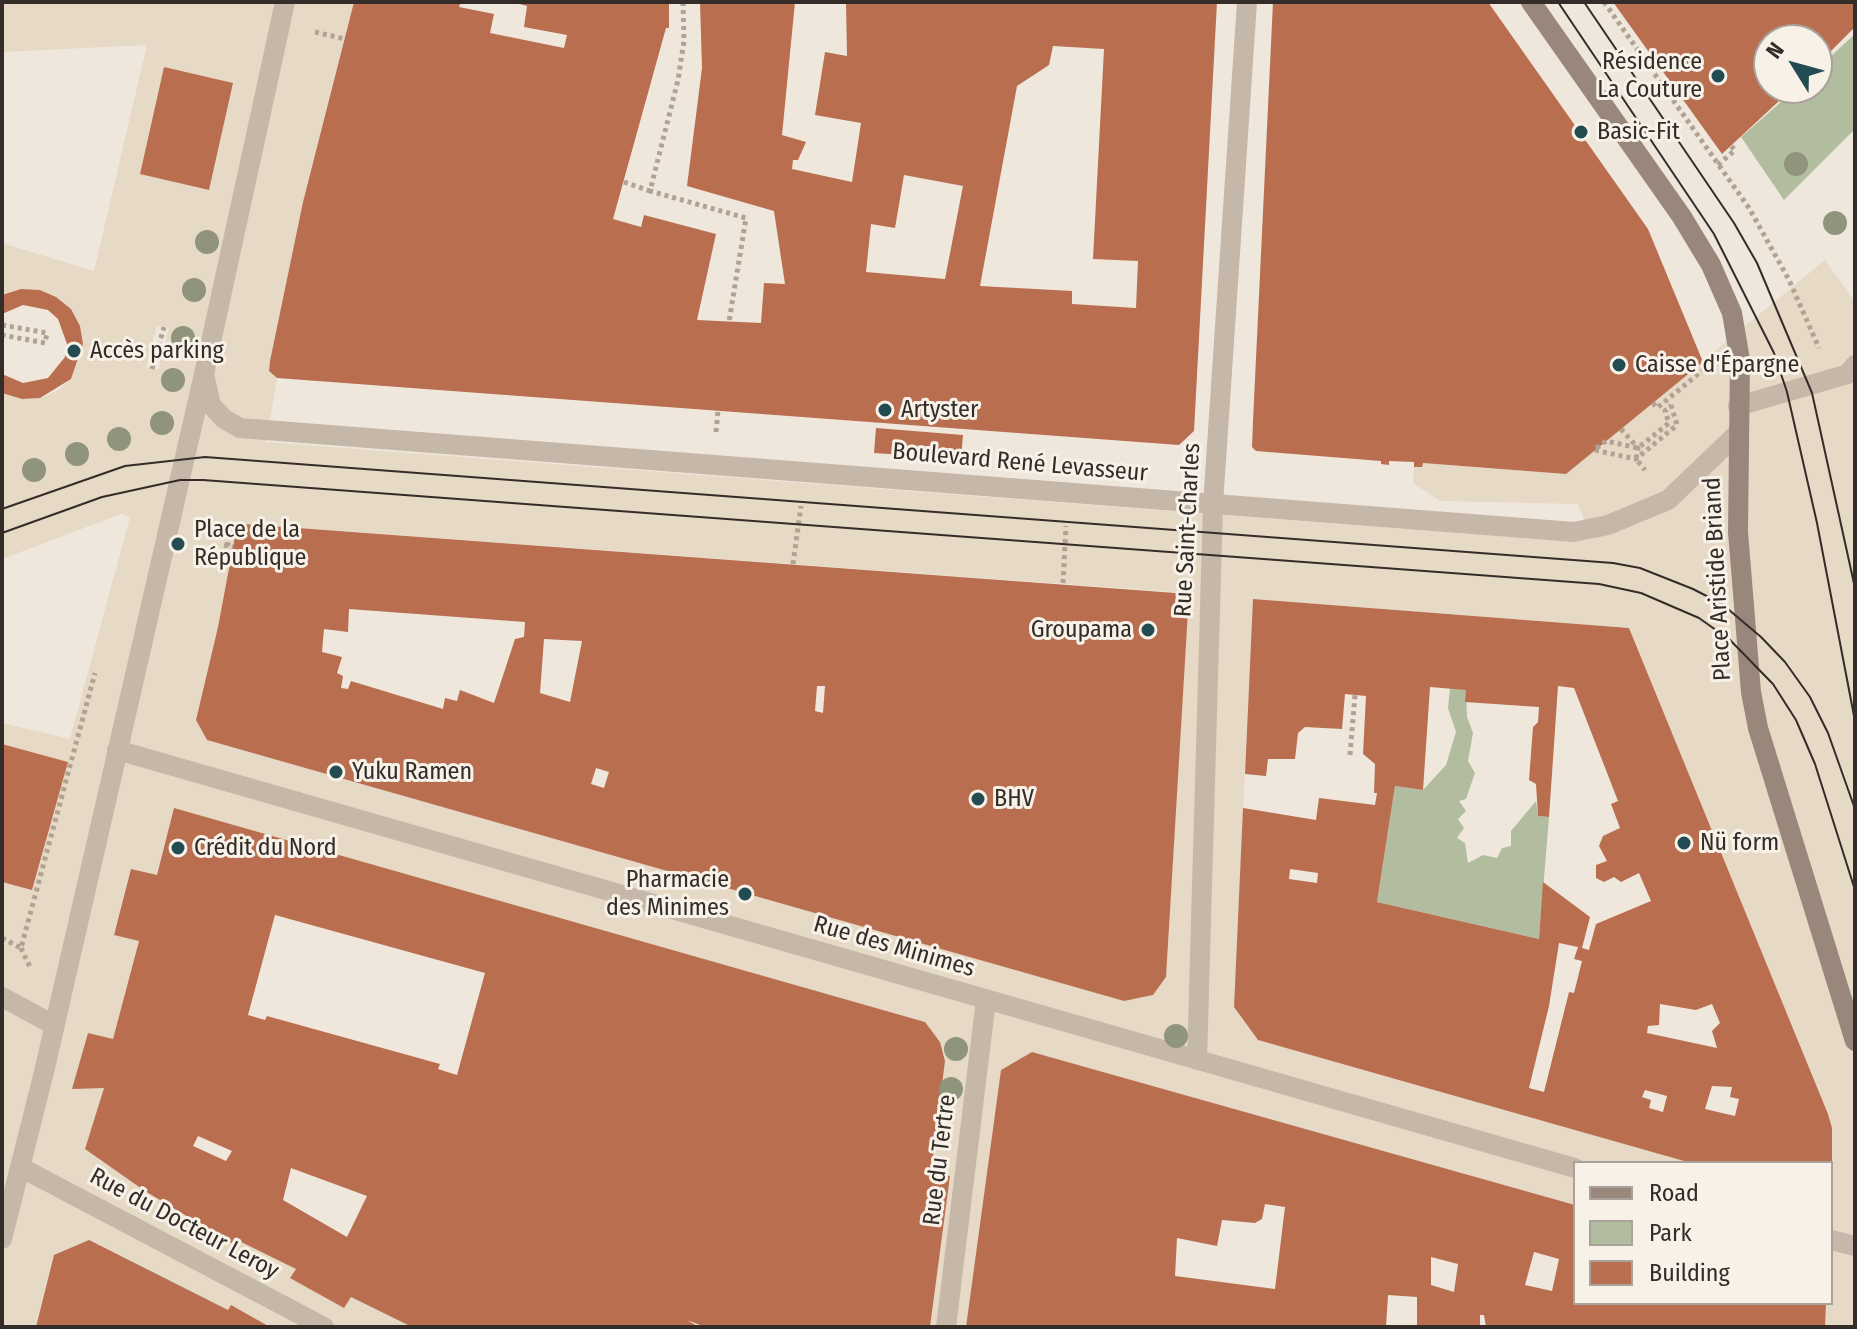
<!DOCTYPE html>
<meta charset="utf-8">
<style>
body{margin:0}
#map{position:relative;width:1857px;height:1329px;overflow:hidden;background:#efe7dc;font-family:"Fira Sans Condensed",sans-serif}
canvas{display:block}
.frame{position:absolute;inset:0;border:4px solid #342c28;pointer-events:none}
.legend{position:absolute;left:1573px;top:1161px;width:260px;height:144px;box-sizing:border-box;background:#f7f1e8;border:2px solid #a9a29b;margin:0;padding:10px 14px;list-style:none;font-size:24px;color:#342c28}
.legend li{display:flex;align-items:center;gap:16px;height:40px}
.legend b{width:40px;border:2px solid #a9a29b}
.north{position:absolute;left:1753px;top:24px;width:80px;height:80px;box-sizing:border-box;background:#f7f1e8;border:2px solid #a9a29b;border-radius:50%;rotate:307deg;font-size:22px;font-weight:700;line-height:32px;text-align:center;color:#342c28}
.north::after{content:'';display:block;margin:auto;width:28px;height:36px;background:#224c51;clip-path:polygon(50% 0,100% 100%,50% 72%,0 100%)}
</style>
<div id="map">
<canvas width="1857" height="1329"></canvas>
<div class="frame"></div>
<ul class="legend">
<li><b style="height:10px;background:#99877b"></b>Road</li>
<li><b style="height:22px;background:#b1bd9e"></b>Park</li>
<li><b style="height:22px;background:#b96e50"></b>Building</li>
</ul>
<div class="north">N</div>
</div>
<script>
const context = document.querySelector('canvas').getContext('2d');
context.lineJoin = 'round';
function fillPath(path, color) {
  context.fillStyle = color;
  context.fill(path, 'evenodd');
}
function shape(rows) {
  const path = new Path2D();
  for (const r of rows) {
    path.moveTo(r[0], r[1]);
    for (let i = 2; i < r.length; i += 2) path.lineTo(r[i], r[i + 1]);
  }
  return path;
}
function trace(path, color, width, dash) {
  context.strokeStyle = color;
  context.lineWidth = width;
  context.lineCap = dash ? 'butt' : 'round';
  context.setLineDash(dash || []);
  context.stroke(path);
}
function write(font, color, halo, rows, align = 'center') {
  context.font = font + ' "Fira Sans Condensed",sans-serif';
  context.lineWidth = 6;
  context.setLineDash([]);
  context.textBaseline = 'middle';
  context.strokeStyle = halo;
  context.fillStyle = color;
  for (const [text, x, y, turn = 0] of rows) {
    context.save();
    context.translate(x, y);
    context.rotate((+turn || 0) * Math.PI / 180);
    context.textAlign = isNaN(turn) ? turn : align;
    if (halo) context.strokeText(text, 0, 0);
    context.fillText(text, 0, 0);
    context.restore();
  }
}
const green = shape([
 [1855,34,1855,129,1784,200,1741,137,1797,88,1817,88,1817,69],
 [1450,688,1466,690,1467,717,1473,733,1468,761,1475,773,1466,799,1459,801,1466,811,1458,819,1464,828,1457,838,1465,843,1468,863,1483,855,1497,858,1502,848,1511,846,1511,831,1536,801,1538,816,1549,817,1539,939,1377,902,1395,786,1423,790,1446,765,1456,732,1448,708]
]);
const plaza = shape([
 [2,2,354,2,303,202,270,361,269,371,277,378,266,442,1576,542,1592,539,1578,504,1440,501,1413,483,1414,467,1423,463,1566,474,1825,260,1855,302,1855,1327,1825,1327,1826,1303,1831,1303,1832,1128,1828,1114,1629,628,1253,599,1234,1007,1258,1040,1691,1163,1575,1163,1575,1205,1032,1052,1001,1070,966,1327,930,1327,950,1177,931,1174,945,1061,940,1042,925,1022,174,809,157,875,131,870,114,934,139,941,113,1040,88,1033,73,1088,104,1088,85,1149,215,1233,233,1243,235,1239,296,1269,291,1277,344,1308,351,1297,412,1327,270,1327,231,1305,228,1310,54,1255,36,1327,2,1327,2,882,32,890,68,762,2,744,2,723,70,739,130,517,121,514,2,559,2,393,22,399,40,398,57,391,71,379,83,344,80,326,71,309,56,297,40,290,21,289,2,295,2,243,94,271,147,45,2,52],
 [164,67,233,83,208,190,140,173],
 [157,325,169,328,158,370,146,367],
 [244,524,1188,593,1166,977,1153,995,1124,1001,207,740,196,720,218,627,236,531]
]);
const building = shape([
 [354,2,461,2,459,7,494,14,490,33,564,48,567,35,524,27,527,6,512,2,669,2,669,28,666,28,613,219,641,227,644,215,716,234,697,320,761,323,764,283,785,284,774,211,687,186,702,68,700,2,795,2,782,135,806,142,798,160,793,160,792,169,852,182,861,123,815,115,825,52,847,56,846,2,1217,2,1194,431,1179,445,277,378,269,371,270,361,303,202],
 [1053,46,1104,49,1093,259,1138,261,1136,308,1072,304,1072,291,980,286,1017,86,1049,65],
 [904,175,963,186,945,279,866,272,871,224,895,228],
 [1273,2,1488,2,1648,229,1703,362,1566,474,1423,463,1422,467,1414,467,1414,462,1389,461,1389,465,1381,464,1381,461,1256,451,1252,447,1253,421],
 [1613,2,1855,2,1855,27,1817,65,1817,40,1769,40,1769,88,1793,88,1722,154],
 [164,67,233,83,209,190,140,174],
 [21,289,40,290,56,297,71,309,80,326,83,344,71,379,40,398,22,399,2,393,2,374,23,383,48,378,65,357,67,344,58,319,48,310,23,305,2,314,2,295],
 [876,428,963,435,961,459,874,453],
 [244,524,1189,594,1166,977,1153,995,1124,1001,207,740,196,720,218,627,236,531],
 [349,609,525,622,524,637,515,639,494,703,460,690,457,701,445,698,443,709,351,681,348,689,341,688,343,676,337,673,342,657,322,652,324,629,348,632],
 [544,639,582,641,570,702,540,693],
 [817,686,825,686,823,713,815,711],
 [596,768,609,772,604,788,591,784],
 [1253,599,1629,628,1828,1114,1832,1128,1832,1163,1691,1163,1258,1040,1234,1007,1243,808,1316,820,1319,798,1375,805,1377,793,1374,793,1375,764,1363,754,1366,696,1345,694,1342,729,1305,727,1298,733,1295,759,1268,759,1266,776,1245,774],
 [1558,686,1574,688,1618,801,1611,804,1620,828,1603,836,1599,846,1607,861,1596,865,1596,878,1604,882,1614,877,1621,882,1639,873,1651,901,1596,924,1589,950,1582,948,1590,917,1543,882,1539,939,1377,902,1395,786,1423,790,1430,687,1466,690,1465,702,1539,707,1538,722,1533,727,1529,780,1536,784,1538,816,1549,817],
 [1290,869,1318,873,1317,883,1289,879],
 [1559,943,1578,947,1574,959,1582,961,1574,993,1569,992,1544,1092,1529,1088,1549,1006],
 [1660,1004,1696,1010,1712,1004,1720,1023,1712,1031,1717,1048,1647,1033,1648,1026,1659,1025],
 [1712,1086,1732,1087,1730,1097,1739,1099,1735,1116,1705,1109],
 [1645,1090,1667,1096,1663,1112,1649,1108,1651,1100,1642,1097],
 [2,744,68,762,32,890,2,882],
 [174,808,925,1022,940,1042,945,1061,931,1174,950,1176,930,1327,705,1327,687,1320,699,1327,412,1327,351,1297,344,1308,290,1278,296,1269,235,1239,233,1244,145,1191,85,1149,104,1088,72,1089,88,1033,113,1039,139,941,114,935,131,869,157,875],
 [275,915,485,973,457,1075,438,1069,440,1064,267,1016,265,1020,248,1015],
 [198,1136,232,1151,226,1161,193,1146],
 [291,1168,367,1196,347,1237,283,1200],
 [1032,1052,1575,1205,1575,1303,1826,1303,1825,1327,1486,1327,1484,1315,1480,1315,1480,1327,1417,1327,1417,1297,1388,1295,1386,1327,966,1327,1001,1070],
 [1265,1204,1285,1207,1275,1289,1175,1276,1177,1238,1217,1246,1222,1220,1255,1223,1262,1219],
 [1534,1252,1559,1259,1552,1291,1525,1285],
 [1431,1257,1458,1264,1454,1292,1431,1285],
 [89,1240,228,1310,231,1305,270,1327,36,1327,54,1255]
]);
const path = shape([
 [683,2,684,41,678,80,650,191,746,218,729,322],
 [1604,2,1749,208,1789,280,1819,348],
 [315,32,345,39],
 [1718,165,1735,150,1731,146],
 [624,182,650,191],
 [2,325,47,333,45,343,2,335],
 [152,369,164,327],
 [1653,403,1657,408,1703,370],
 [1671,405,1677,425,1636,459,1594,450,1606,441,1638,448,1669,423,1665,411,1671,405],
 [1621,429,1638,448,1636,459,1645,470],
 [716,432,718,411],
 [224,545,233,547],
 [225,562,229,537],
 [793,564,801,506],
 [1063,583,1066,526],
 [1350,755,1355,695],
 [2,938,21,948,95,673],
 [21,948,31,969]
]);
const service = shape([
 [1738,406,1848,374,1855,365]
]);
const pedestrian = shape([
 [117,750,1575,1168],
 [2,997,54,1025],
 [1197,1060,1213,504],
 [20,1167,324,1327],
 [2,1239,44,1072,204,374],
 [1831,1240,1855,1246],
 [946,1327,986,1000]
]);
const minor = shape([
 [285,2,204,374,211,405,224,419,240,428,1574,532,1608,525,1668,500,1737,434],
 [1213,504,1247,2]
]);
const secondary = shape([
 [1531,2,1682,217,1711,265,1732,313,1740,360,1738,532,1751,692,1758,728,1855,1041]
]);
const tram = shape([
 [1558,2,1714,234,1774,353,1787,392,1817,523,1855,721],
 [1584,2,1734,223,1757,263,1812,393,1855,588],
 [2,509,125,466,205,457,1613,563,1640,568,1693,589,1722,604,1761,637,1785,662,1810,697,1828,733,1855,809],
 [2,533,102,497,180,480,203,480,1599,584,1641,593,1699,618,1730,640,1773,684,1796,720,1815,764,1855,890]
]);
const trees = [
 [1796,164],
 [1835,223],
 [207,242],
 [194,290],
 [183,338],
 [173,380],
 [162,423],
 [119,439],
 [77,454],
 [34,470],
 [1176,1036],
 [956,1049],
 [951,1089]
];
const markers = [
 [1718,76,8,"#224c51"],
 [1581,132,8,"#224c51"],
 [74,351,8,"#224c51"],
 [1619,365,8,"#224c51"],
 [885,410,8,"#224c51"],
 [178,544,8,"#224c51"],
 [1148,630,8,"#224c51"],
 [336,772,8,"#224c51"],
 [978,799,8,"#224c51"],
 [1684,843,8,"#224c51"],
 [178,848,8,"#224c51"],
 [745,894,8,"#224c51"]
];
const poiNames = [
 ["Résidence",1702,62,"right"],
 ["La Couture",1702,90,"right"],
 ["Basic-Fit",1597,132],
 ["Accès parking",90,351],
 ["Caisse d'Épargne",1635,365],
 ["Artyster",901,410],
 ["Place de la",194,530],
 ["République",194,558],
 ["Groupama",1132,630,"right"],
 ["Yuku Ramen",352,772],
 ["BHV",994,799],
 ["Nü form",1700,843],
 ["Crédit du Nord",194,848],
 ["Pharmacie",729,880,"right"],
 ["des Minimes",729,908,"right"]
];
const streetNames = [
 ["Boulevard René Levasseur",1020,463,5],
 ["Rue Saint-Charles",1188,530,-87],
 ["Place Aristide Briand",1718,579,-93],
 ["Rue des Minimes",894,947,16],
 ["Rue du Tertre",940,1160,-83],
 ["Rue du Docteur Leroy",184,1224,28]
];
fillPath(green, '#b1bd9e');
fillPath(plaza, '#e6d9c5');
fillPath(building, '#b96e50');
trace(path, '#b2a294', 5, [4, 4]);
trace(service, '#c6b8a9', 20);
trace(pedestrian, '#c6b8a9', 20);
trace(minor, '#c6b8a9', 20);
trace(secondary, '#99877b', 20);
trace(tram, '#342c28', 2);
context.fillStyle = '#90947d';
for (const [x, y] of trees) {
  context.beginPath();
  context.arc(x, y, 12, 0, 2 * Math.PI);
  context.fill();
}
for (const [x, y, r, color] of markers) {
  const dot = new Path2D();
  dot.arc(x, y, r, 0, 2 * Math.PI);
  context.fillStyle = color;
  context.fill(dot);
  trace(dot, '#f7f1e8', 3);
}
write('24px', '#342c28', '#f7f1e8', poiNames, 'left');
write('24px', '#342c28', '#f7f1e8', streetNames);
</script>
